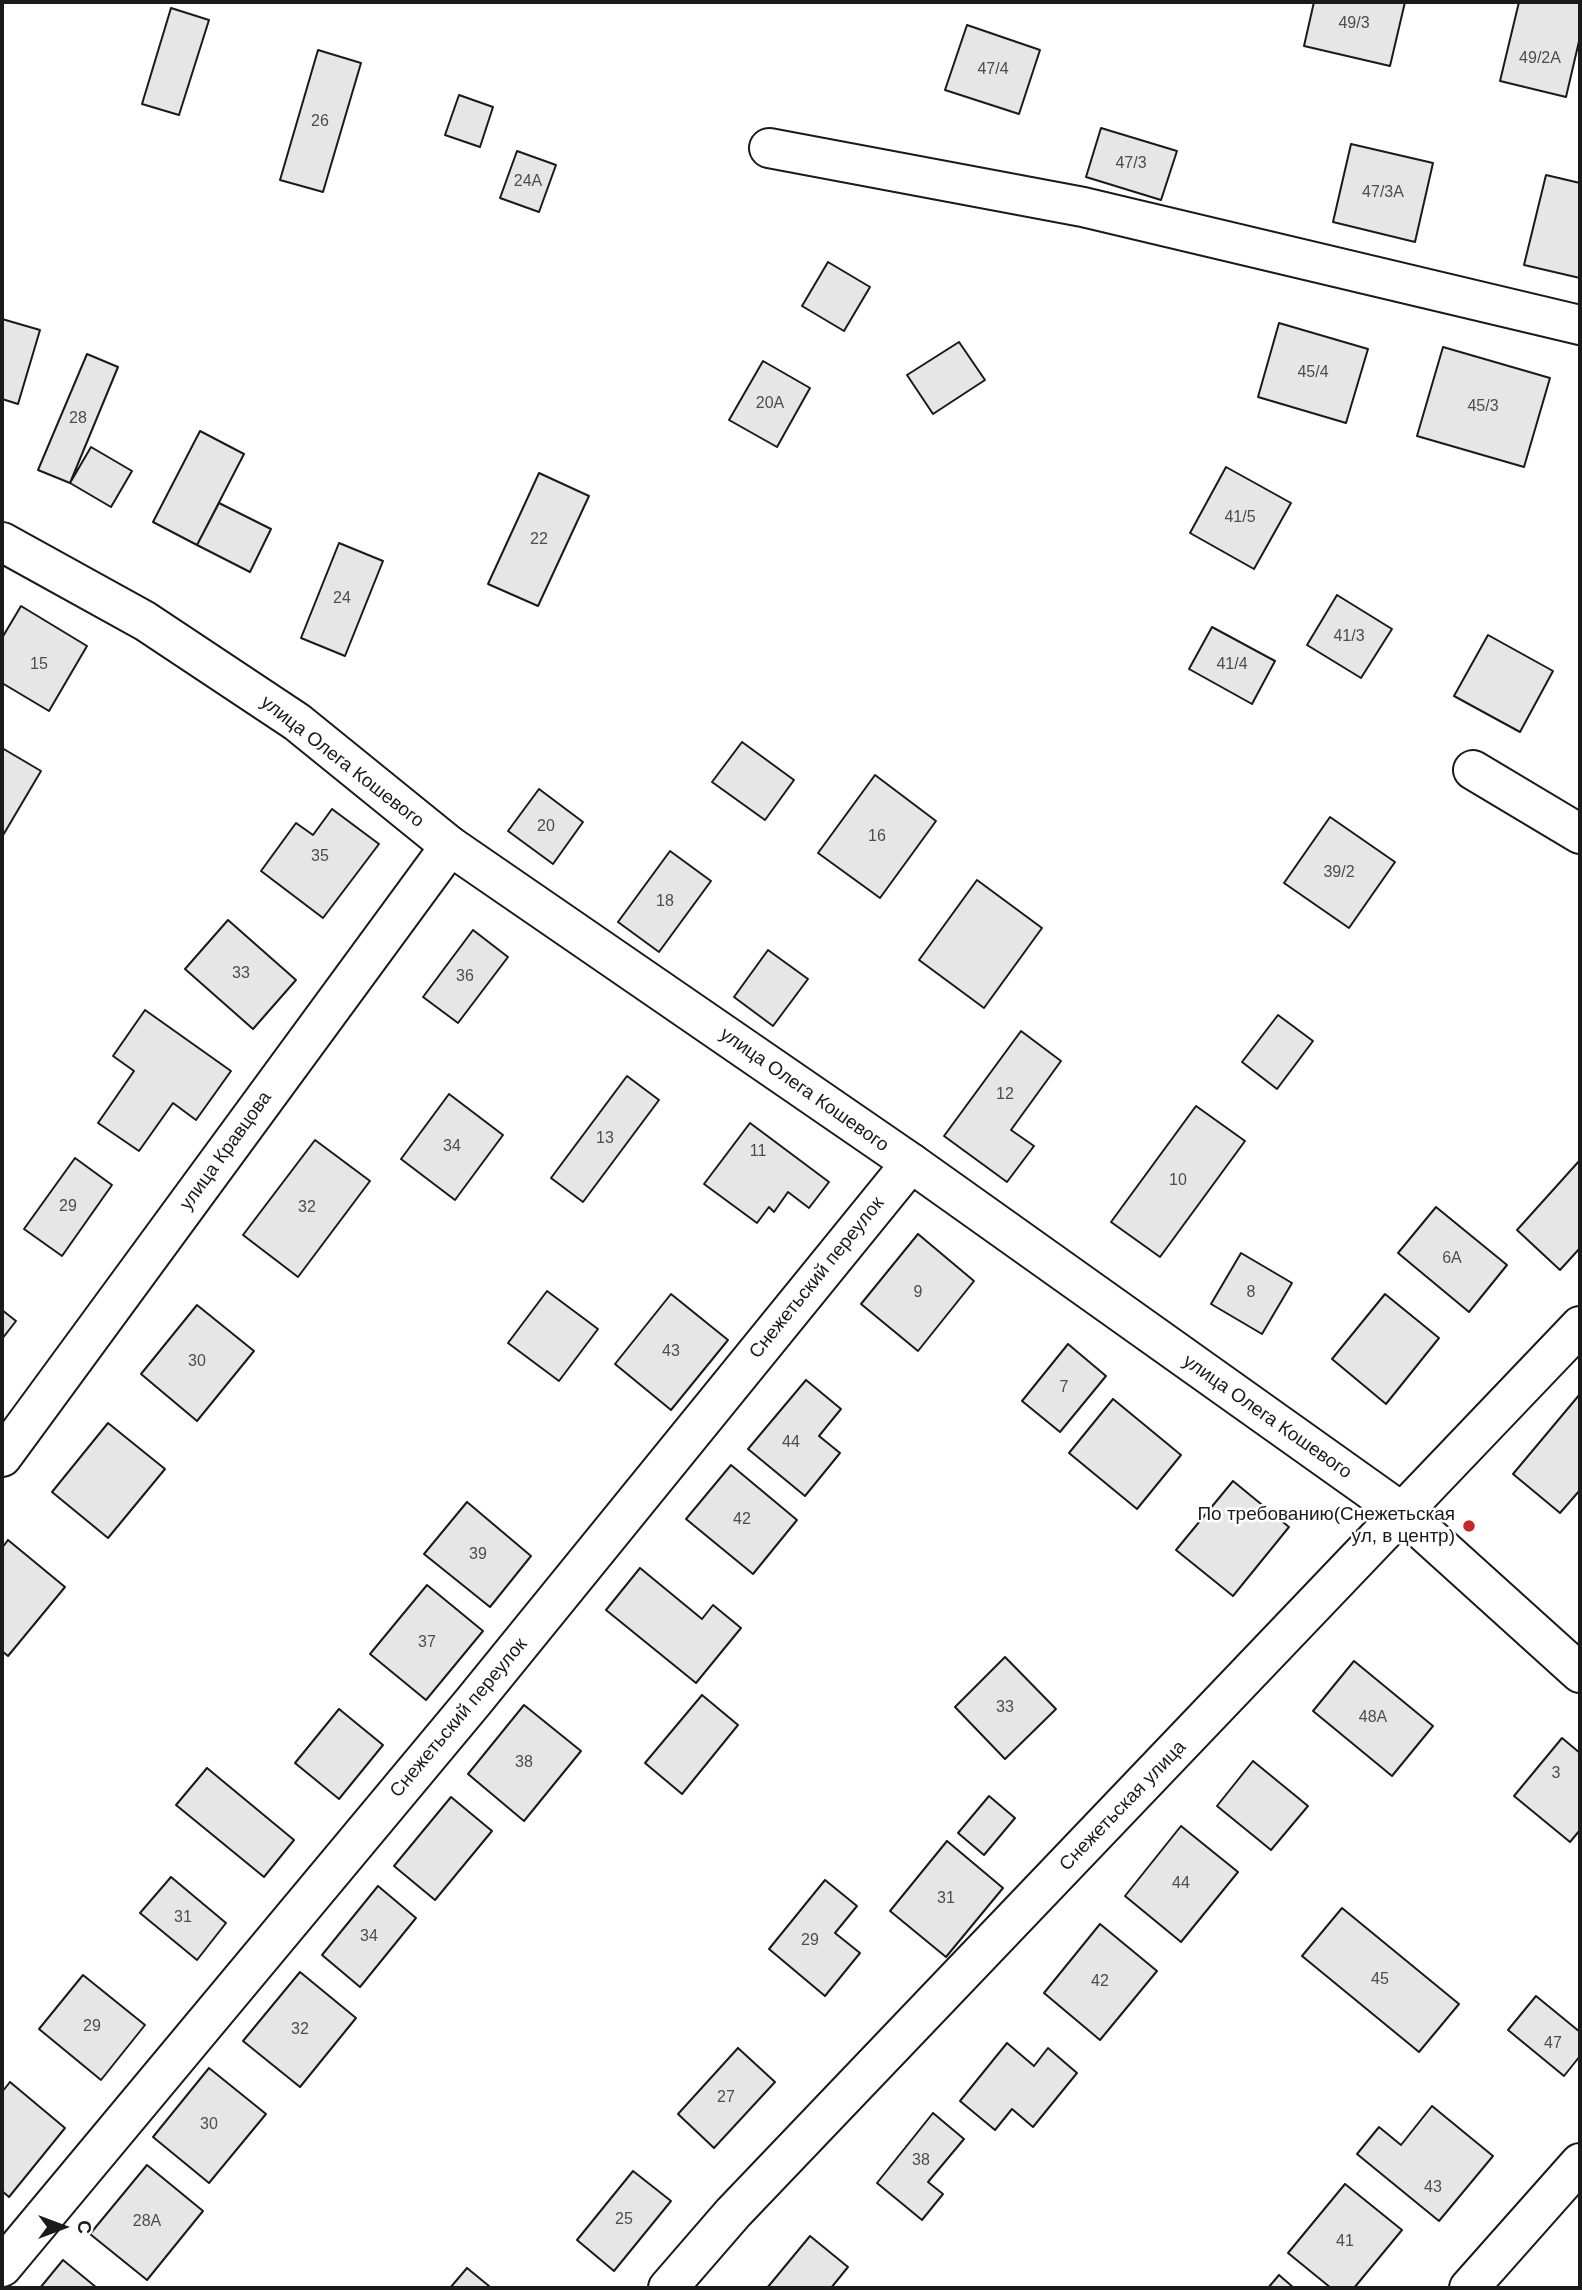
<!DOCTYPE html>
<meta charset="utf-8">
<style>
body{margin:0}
#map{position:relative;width:1582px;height:2290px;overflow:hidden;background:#fff;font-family:Helvetica,sans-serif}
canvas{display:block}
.frame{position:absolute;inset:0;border:4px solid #1a1a1a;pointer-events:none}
.north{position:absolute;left:28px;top:2192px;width:70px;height:70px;-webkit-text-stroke:5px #fff;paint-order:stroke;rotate:90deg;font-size:19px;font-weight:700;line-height:28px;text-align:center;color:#1a1a1a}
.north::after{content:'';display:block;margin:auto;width:24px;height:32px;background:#1a1a1a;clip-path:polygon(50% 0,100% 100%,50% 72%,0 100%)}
</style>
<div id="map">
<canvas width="1582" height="2290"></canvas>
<div class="frame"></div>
<div class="north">С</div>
</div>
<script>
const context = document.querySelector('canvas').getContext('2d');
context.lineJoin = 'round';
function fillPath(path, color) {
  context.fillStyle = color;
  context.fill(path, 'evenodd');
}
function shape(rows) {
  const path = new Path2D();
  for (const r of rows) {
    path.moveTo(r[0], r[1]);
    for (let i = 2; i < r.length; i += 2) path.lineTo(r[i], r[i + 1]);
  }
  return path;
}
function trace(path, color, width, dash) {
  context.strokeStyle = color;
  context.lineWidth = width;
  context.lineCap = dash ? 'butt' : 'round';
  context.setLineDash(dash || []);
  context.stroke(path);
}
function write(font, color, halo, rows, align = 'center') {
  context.font = font + ' Helvetica,sans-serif';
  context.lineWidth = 5;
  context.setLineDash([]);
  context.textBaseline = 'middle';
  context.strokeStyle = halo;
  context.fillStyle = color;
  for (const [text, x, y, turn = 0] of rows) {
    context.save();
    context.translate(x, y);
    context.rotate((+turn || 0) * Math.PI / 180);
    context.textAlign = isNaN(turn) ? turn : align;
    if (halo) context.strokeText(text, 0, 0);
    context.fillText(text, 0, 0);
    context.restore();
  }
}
const building = shape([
 [1314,2,1405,2,1390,66,1304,46,1314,2],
 [1519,2,1580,2,1580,37,1566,97,1500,81,1519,2],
 [171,8,209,20,179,115,142,104,171,8],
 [967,25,1040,50,1019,114,945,90,967,25],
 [318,50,361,63,323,192,280,180,318,50],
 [459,95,493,107,480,147,445,135,459,95],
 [1101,128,1177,151,1161,200,1086,177,1101,128],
 [1351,144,1433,163,1415,242,1333,222,1351,144],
 [517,151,556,165,539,212,500,198,517,151],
 [1546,175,1580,183,1580,278,1524,265,1546,175],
 [828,262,870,287,844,331,802,306,828,262],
 [2,319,40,330,18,404,2,399,2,319],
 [1279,323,1368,349,1346,423,1258,397,1279,323],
 [959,342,985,380,933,414,907,375,959,342],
 [1443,347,1550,378,1524,467,1417,436,1443,347],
 [87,354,118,367,70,483,38,470,87,354],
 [763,361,810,388,777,447,729,420,763,361],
 [200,431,244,454,197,545,153,522,200,431],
 [91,447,132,471,111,507,70,483,91,447],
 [1226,467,1291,503,1254,569,1190,533,1226,467],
 [539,473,589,496,538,606,488,584,539,473],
 [219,503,271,529,250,572,197,545,219,503],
 [339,543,383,561,345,656,301,638,339,543],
 [1337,595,1392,629,1361,678,1307,645,1337,595],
 [21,606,87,646,49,711,2,683,2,638,21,606],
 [1212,627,1275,661,1252,704,1189,669,1212,627],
 [1488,635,1553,671,1520,732,1454,696,1488,635],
 [742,742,794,780,765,820,712,782,742,742],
 [2,748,41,771,2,837,2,748],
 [875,775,936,821,880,898,818,853,875,775],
 [539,789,583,822,553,864,508,831,539,789],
 [332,809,379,844,323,918,261,871,296,823,313,835,332,809],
 [1330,817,1395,862,1349,928,1284,883,1330,817],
 [670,851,711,881,659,952,618,922,670,851],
 [977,880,1042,928,984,1008,919,960,977,880],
 [228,920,296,980,253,1029,185,969,228,920],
 [473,930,508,957,458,1023,423,997,473,930],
 [768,950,808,979,773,1026,734,997,768,950],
 [145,1010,231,1071,196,1120,173,1103,139,1151,98,1123,134,1071,113,1056,145,1010],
 [1278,1015,1313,1041,1277,1089,1242,1062,1278,1015],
 [1021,1031,1061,1061,1011,1130,1034,1146,1007,1182,944,1136,1021,1031],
 [627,1076,659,1100,583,1202,551,1178,627,1076],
 [449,1094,503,1135,455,1200,401,1159,449,1094],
 [1196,1106,1245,1141,1160,1257,1111,1222,1196,1106],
 [750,1123,829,1182,809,1208,788,1192,774,1212,769,1207,757,1223,704,1184,750,1123],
 [315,1140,370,1181,298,1277,243,1235,315,1140],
 [75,1158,112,1185,62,1256,24,1229,75,1158],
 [1580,1160,1580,1248,1560,1270,1517,1230,1580,1160],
 [1436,1207,1507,1265,1469,1312,1398,1253,1436,1207],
 [918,1234,974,1281,918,1351,861,1304,918,1234],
 [1241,1253,1292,1283,1262,1334,1211,1304,1241,1253],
 [547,1291,598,1329,559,1381,508,1343,547,1291],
 [671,1294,728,1340,671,1410,615,1364,671,1294],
 [1385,1294,1439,1338,1386,1404,1332,1359,1385,1294],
 [197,1305,254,1351,197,1421,141,1374,197,1305],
 [2,1310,16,1321,2,1339,2,1310],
 [1068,1344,1106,1376,1060,1432,1022,1401,1068,1344],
 [806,1380,841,1409,819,1436,840,1453,805,1496,748,1449,806,1380],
 [1580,1394,1580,1490,1560,1513,1513,1474,1580,1394],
 [1113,1399,1181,1455,1137,1509,1069,1453,1113,1399],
 [108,1423,165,1469,108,1538,52,1492,108,1423],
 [731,1465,797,1520,753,1574,686,1519,731,1465],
 [1233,1481,1289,1527,1233,1596,1176,1550,1233,1481],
 [467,1502,531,1556,490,1607,424,1554,467,1502],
 [8,1540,65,1587,8,1656,2,1651,2,1548,8,1540],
 [640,1568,702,1619,713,1605,741,1628,696,1683,606,1610,640,1568],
 [427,1585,483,1631,426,1700,370,1654,427,1585],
 [1005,1657,1056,1709,1005,1759,955,1707,1005,1657],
 [1354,1661,1433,1726,1392,1776,1313,1711,1354,1661],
 [702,1695,738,1725,682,1794,645,1763,702,1695],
 [524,1705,581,1751,524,1821,468,1774,524,1705],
 [339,1709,383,1745,339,1799,295,1763,339,1709],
 [1562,1738,1580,1753,1580,1830,1570,1842,1514,1796,1562,1738],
 [1253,1761,1308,1806,1271,1850,1217,1806,1253,1761],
 [207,1768,294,1840,264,1877,176,1805,207,1768],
 [989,1796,1015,1818,984,1855,958,1833,989,1796],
 [451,1797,492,1831,435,1900,394,1866,451,1797],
 [1181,1826,1238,1872,1181,1942,1125,1896,1181,1826],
 [947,1841,1003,1888,946,1957,890,1911,947,1841],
 [171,1877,226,1923,197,1960,140,1913,171,1877],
 [825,1880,857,1906,835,1933,860,1953,825,1996,769,1949,825,1880],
 [378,1886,416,1918,360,1987,322,1955,378,1886],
 [1342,1908,1459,2004,1419,2052,1302,1956,1342,1908],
 [1100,1924,1157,1971,1100,2040,1044,1993,1100,1924],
 [300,1972,356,2018,300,2087,243,2041,300,1972],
 [83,1975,145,2025,101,2080,39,2029,83,1975],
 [1536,1996,1580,2032,1580,2056,1564,2076,1508,2030,1536,1996],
 [1007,2043,1034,2066,1048,2048,1077,2073,1033,2127,1012,2109,995,2130,960,2101,1007,2043],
 [738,2048,775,2082,714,2148,678,2114,738,2048],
 [209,2068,266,2114,209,2183,153,2137,209,2068],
 [10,2082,65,2128,9,2197,2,2191,2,2092,10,2082],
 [1432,2106,1493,2156,1439,2221,1357,2154,1379,2127,1401,2145,1432,2106],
 [933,2113,964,2139,928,2182,943,2194,922,2220,877,2183,933,2113],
 [147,2165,203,2211,147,2280,90,2234,147,2165],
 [633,2171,671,2201,614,2271,577,2240,633,2171],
 [1345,2184,1402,2230,1354,2288,1331,2288,1288,2253,1345,2184],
 [810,2236,848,2267,831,2288,767,2288,810,2236],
 [63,2260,97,2288,40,2288,63,2260],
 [467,2268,489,2286,488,2288,450,2288,467,2268],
 [1279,2275,1294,2288,1268,2288,1279,2275]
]);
const street = shape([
 [769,148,1083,207,1580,325],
 [1473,770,1580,834],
 [2,1457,450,846],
 [2,2267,473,1702,911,1163],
 [668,2288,733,2213,1580,1326],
 [1469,2288,1580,2163]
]);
const secondary = shape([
 [2,542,145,621,297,722,450,846,911,1163,1403,1513,1580,1673]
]);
const markers = [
 [1469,1526,7,"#c62828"]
];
const numberNames = [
 ["49/3",1354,24],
 ["49/2А",1540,59],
 ["47/4",993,70],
 ["26",320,122],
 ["47/3",1131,164],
 ["24А",528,182],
 ["47/3А",1383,193],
 ["45/4",1313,373],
 ["20А",770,404],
 ["45/3",1483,407],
 ["28",78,419],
 ["41/5",1240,518],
 ["22",539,540],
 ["24",342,599],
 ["41/3",1349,637],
 ["15",39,665],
 ["41/4",1232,665],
 ["20",546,827],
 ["16",877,837],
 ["35",320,857],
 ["39/2",1339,873],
 ["18",665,902],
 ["33",241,974],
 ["36",465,977],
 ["12",1005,1095],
 ["13",605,1139],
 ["34",452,1147],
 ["11",758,1152],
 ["10",1178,1181],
 ["29",68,1207],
 ["32",307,1208],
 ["6А",1452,1259],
 ["9",918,1293],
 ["8",1251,1293],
 ["43",671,1352],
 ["30",197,1362],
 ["7",1064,1388],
 ["44",791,1443],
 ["42",742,1520],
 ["39",478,1555],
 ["37",427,1643],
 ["33",1005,1708],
 ["48А",1373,1718],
 ["38",524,1763],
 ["3",1556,1774],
 ["44",1181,1884],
 ["31",946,1899],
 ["31",183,1918],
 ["34",369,1937],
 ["29",810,1941],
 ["45",1380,1980],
 ["42",1100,1982],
 ["29",92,2027],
 ["32",300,2030],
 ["47",1553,2044],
 ["27",726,2098],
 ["30",209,2125],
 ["38",921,2161],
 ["43",1433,2188],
 ["25",624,2220],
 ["28А",147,2222],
 ["41",1345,2242]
];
const streetNames = [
 ["улица Олега Кошевого",342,762,38],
 ["улица Олега Кошевого",804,1090,35],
 ["улица Кравцова",226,1151,-54],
 ["Снежетьский переулок",817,1278,-51],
 ["улица Олега Кошевого",1267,1417,35],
 ["Снежетьский переулок",459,1718,-50],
 ["Снежетьская улица",1123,1806,-46]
];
const poiNames = [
 ["По требованию(Снежетьская",1455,1515],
 ["ул, в центр)",1455,1537]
];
fillPath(building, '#e6e6e6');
trace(building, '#1a1a1a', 2);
trace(street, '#1a1a1a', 42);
trace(secondary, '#1a1a1a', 42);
trace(street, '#fff', 38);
trace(secondary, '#fff', 38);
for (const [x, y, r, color] of markers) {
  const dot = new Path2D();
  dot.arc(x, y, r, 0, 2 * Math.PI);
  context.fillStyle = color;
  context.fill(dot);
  trace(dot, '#fff', 2.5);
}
write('16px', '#4d4d4d', null, numberNames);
write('19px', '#1a1a1a', '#fff', streetNames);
write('19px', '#1a1a1a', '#fff', poiNames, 'right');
</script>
